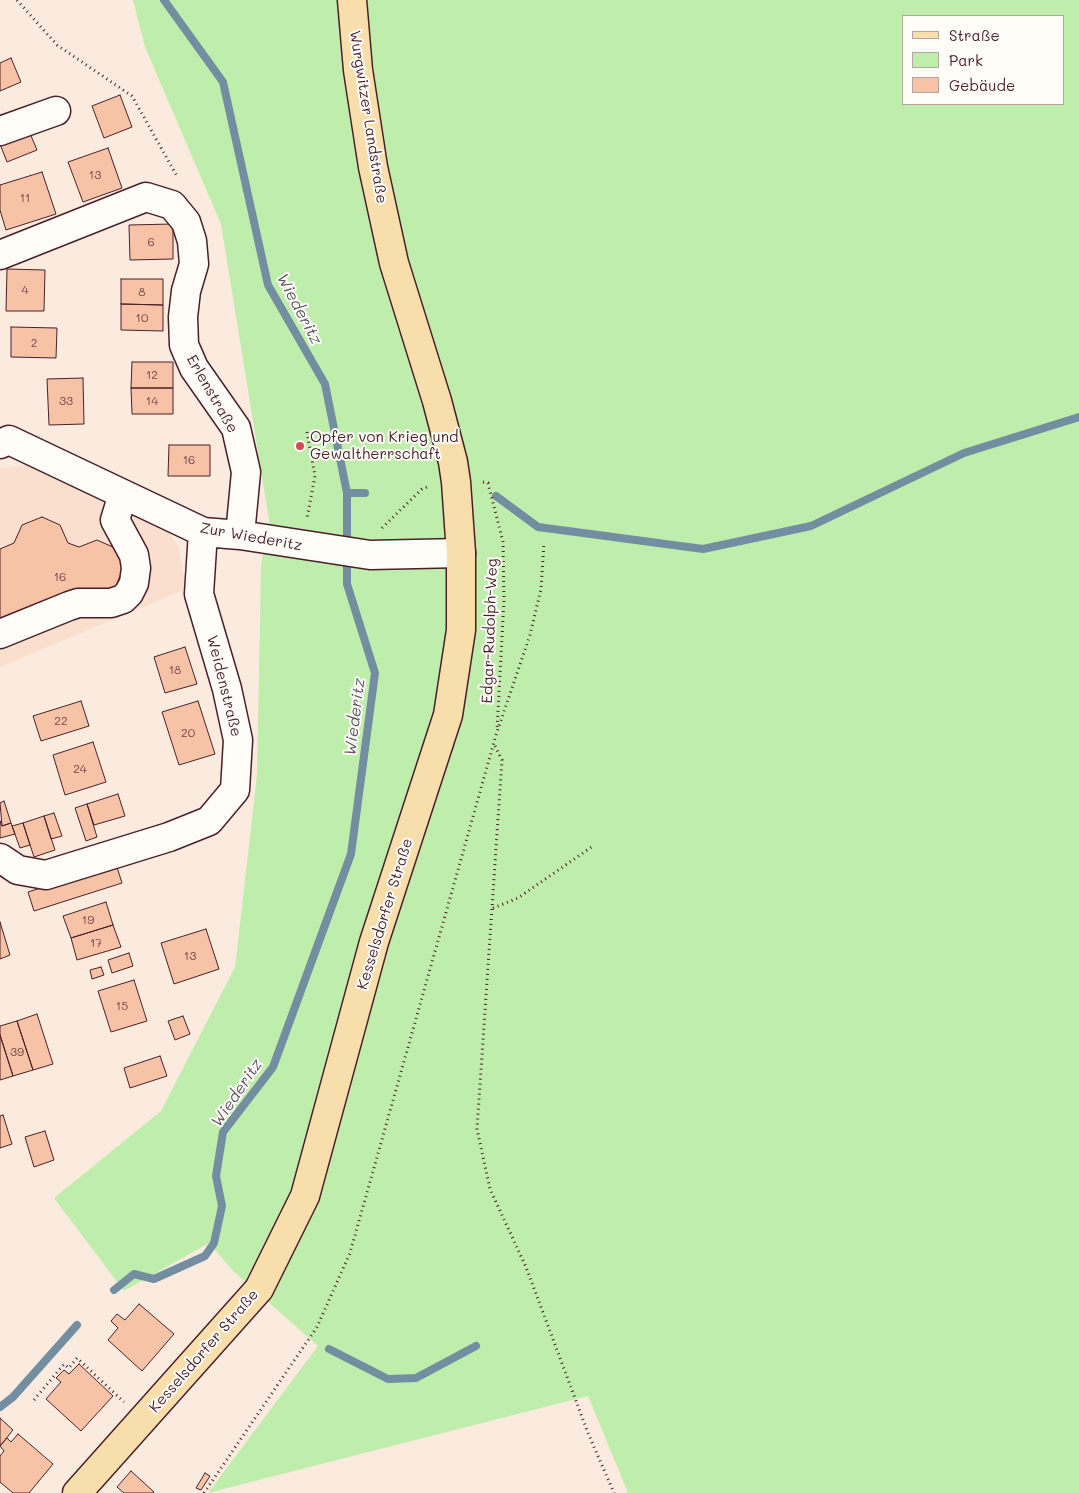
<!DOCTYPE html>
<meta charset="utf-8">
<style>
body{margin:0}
#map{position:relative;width:1079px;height:1493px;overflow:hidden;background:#fbebdf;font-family:Mali,sans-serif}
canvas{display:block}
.legend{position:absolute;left:902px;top:15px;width:162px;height:90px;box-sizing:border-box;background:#fdfcf7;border:1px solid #b5a4a5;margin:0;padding:6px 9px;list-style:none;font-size:15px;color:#4a1f2b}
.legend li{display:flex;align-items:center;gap:10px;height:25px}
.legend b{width:25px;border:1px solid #b5a4a5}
</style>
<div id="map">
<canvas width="1079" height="1493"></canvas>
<ul class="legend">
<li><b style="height:6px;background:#f8deab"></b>Straße</li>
<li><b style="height:14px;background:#bfeeac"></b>Park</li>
<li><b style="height:14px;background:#f6c3a7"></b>Gebäude</li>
</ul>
</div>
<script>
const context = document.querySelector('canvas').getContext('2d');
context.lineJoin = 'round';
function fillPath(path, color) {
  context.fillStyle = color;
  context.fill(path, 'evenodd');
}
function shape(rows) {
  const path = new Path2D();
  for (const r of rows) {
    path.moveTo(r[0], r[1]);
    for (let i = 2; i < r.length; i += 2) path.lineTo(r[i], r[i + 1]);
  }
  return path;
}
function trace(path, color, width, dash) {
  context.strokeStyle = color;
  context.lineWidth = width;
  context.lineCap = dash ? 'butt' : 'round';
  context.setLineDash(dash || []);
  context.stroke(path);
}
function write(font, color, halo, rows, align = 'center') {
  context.font = font + ' Mali,sans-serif';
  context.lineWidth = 4;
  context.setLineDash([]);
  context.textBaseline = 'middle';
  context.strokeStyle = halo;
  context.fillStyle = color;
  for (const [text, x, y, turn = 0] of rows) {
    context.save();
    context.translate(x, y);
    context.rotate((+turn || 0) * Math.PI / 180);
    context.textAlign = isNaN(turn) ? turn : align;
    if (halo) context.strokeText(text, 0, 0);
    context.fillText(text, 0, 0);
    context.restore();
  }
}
const built = shape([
 [26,465,45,470,168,531,179,548,186,589,0,667,0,469]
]);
const green = shape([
 [133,0,1079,0,1079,1493,628,1493,588,1396,208,1493,318,1346,233,1271,209,1243,124,1291,54,1198,161,1111,235,967,257,775,261,565,269,520,221,224,145,47],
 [903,16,1063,16,1063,104,903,104]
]);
const stream = shape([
 [347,493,365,493],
 [496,496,538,527,703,549,811,526,964,453,1079,417],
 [114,1290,134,1274,154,1279,205,1256,214,1243,222,1206,216,1176,223,1132,273,1067,351,854,375,673,347,584,347,493,325,384,268,285,223,82,164,0],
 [329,1349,388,1379,416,1378,476,1346],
 [0,1407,13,1397,77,1325]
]);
const building = shape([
 [11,58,21,82,0,91,0,63,11,58],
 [120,95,132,127,104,138,92,106,120,95],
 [29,131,37,150,7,162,0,144,29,131],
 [108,148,122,188,83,202,68,162,108,148],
 [42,172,56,214,6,230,0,210,0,185,42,172],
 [173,224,173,259,130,260,129,225,173,224],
 [7,269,45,270,44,311,6,311,7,269],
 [121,279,163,279,163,305,121,304,121,279],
 [121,304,163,305,163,331,121,330,121,304],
 [11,327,57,328,56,358,11,357,11,327],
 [132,362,173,362,173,388,131,388,132,362],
 [83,378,84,424,49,425,47,379,83,378],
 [131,388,173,388,173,414,132,414,131,388],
 [169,445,210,445,210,476,168,476,169,445],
 [42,517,60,525,68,543,79,547,97,540,115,548,123,568,116,586,98,593,88,589,0,626,0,549,14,543,22,525,42,517],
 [185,647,197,684,165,693,154,657,185,647],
 [81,701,89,726,41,741,33,716,81,701],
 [198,701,215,754,179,765,162,712,198,701],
 [93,742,106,782,65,795,53,755,93,742],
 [118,794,125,816,94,825,87,804,118,794],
 [4,801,11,823,2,826,0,803,4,801],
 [87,804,97,837,86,841,75,808,87,804],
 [54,813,62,836,51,839,44,816,54,813],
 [44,816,55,850,34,857,23,823,44,816],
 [0,821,2,826,11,823,15,834,0,838,0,821],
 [23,823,30,845,20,848,12,826,23,823],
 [116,864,122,883,34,911,28,892,116,864],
 [106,902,113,925,71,938,63,916,106,902],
 [0,922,10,955,0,959,0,922],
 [113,925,121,947,77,960,71,938,113,925],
 [206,929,219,969,174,984,161,943,206,929],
 [129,953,133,966,112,973,108,960,129,953],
 [101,967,104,975,92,979,90,970,101,967],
 [134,980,147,1021,111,1032,98,991,134,980],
 [37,1014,53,1064,33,1070,17,1021,37,1014],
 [183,1016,190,1034,175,1040,168,1021,183,1016],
 [17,1021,33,1070,13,1076,0,1035,0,1026,17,1021],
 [0,1035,13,1076,0,1080,0,1035],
 [160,1056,167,1076,130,1088,124,1068,160,1056],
 [3,1115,12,1144,0,1148,0,1116,3,1115],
 [45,1131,54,1160,34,1167,25,1137,45,1131],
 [139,1304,174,1334,142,1371,108,1340,118,1328,111,1321,117,1314,125,1320,139,1304],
 [79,1364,113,1396,81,1431,46,1399,61,1382,56,1378,64,1370,69,1374,79,1364],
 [0,1418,13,1430,0,1446,0,1418],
 [18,1434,53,1464,29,1493,13,1493,0,1482,0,1456,4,1451,0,1446,7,1438,11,1442,18,1434],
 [131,1471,154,1492,153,1493,124,1493,117,1487,131,1471],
 [205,1473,210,1476,201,1490,196,1488,205,1473]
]);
const path = shape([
 [17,0,57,45,132,96,178,178],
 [307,432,315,476,307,518],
 [483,482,488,483,503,542,504,600,497,730],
 [382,528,422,489,430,486],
 [495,746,502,760,477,1129,490,1189,526,1267,588,1433,614,1493],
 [493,908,518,898,593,846],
 [34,1400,64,1364,69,1368,77,1358,124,1402],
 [204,1493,317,1327,350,1253,496,735,530,635,541,589,544,543]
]);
const minor = shape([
 [0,131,56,111],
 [0,255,146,197,172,205,186,222,192,241,194,264,186,291,183,317,184,345,194,368,236,428,246,472,240,535],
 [0,444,9,440,203,532,240,535,370,555,461,553],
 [0,634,69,606,78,603,111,603,123,599,129,593,134,583,136,568,134,555,115,520,123,494],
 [0,858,18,870,46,875,169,837,209,821,235,790,238,740,227,689,199,594,203,532]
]);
const major = shape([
 [77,1493,259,1289,305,1196,374,942,448,715,461,630,461,553,456,482,453,462,437,401,394,263,373,167,358,70,352,0]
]);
const markers = [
 [300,446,5,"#d1495b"]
];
const numberNames = [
 ["13",95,175],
 ["11",25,198],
 ["6",151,242],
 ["4",25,290],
 ["8",142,292],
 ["10",142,318],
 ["2",34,343],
 ["12",152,375],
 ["33",66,401],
 ["14",152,401],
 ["16",189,460],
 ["16",60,577],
 ["18",175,670],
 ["22",61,721],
 ["20",188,733],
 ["24",80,769],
 ["19",88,920],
 ["17",96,943],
 ["13",190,956],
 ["15",122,1006],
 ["39",17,1052]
];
const streetNames = [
 ["Wurgwitzer Landstraße",368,117,81],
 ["Erlenstraße",212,394,60],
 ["Zur Wiederitz",251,537,10],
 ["Edgar-Rudolph-Weg",490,631,-88],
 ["Weidenstraße",224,686,76],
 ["Kesselsdorfer Straße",385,914,-73],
 ["Kesselsdorfer Straße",204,1351,-49]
];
const poiNames = [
 ["Opfer von Krieg und",310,437],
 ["Gewaltherrschaft",310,454]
];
const waterNames = [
 ["Wiederitz",299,309,62],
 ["Wiederitz",355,717,-83],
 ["Wiederitz",237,1093,-56]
];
fillPath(built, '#fadfce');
fillPath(green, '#bfeeac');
trace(stream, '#738ea1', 8);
fillPath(building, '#f6c3a7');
trace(building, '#4a1f2b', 1);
trace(minor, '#4a1f2b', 31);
trace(major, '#4a1f2b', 31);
trace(path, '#4a1f2b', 3, [1, 4]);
trace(minor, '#fdfcf7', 28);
trace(major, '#f8deab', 28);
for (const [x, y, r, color] of markers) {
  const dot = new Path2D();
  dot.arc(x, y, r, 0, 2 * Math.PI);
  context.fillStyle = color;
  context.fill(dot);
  trace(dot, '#fdfcf7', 2);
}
write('12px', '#75484a', null, numberNames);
write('15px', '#4a1f2b', '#fdfcf7', streetNames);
write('15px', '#4a1f2b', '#fdfcf7', poiNames, 'left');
write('italic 16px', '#5e5666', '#fdfcf7', waterNames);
</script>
